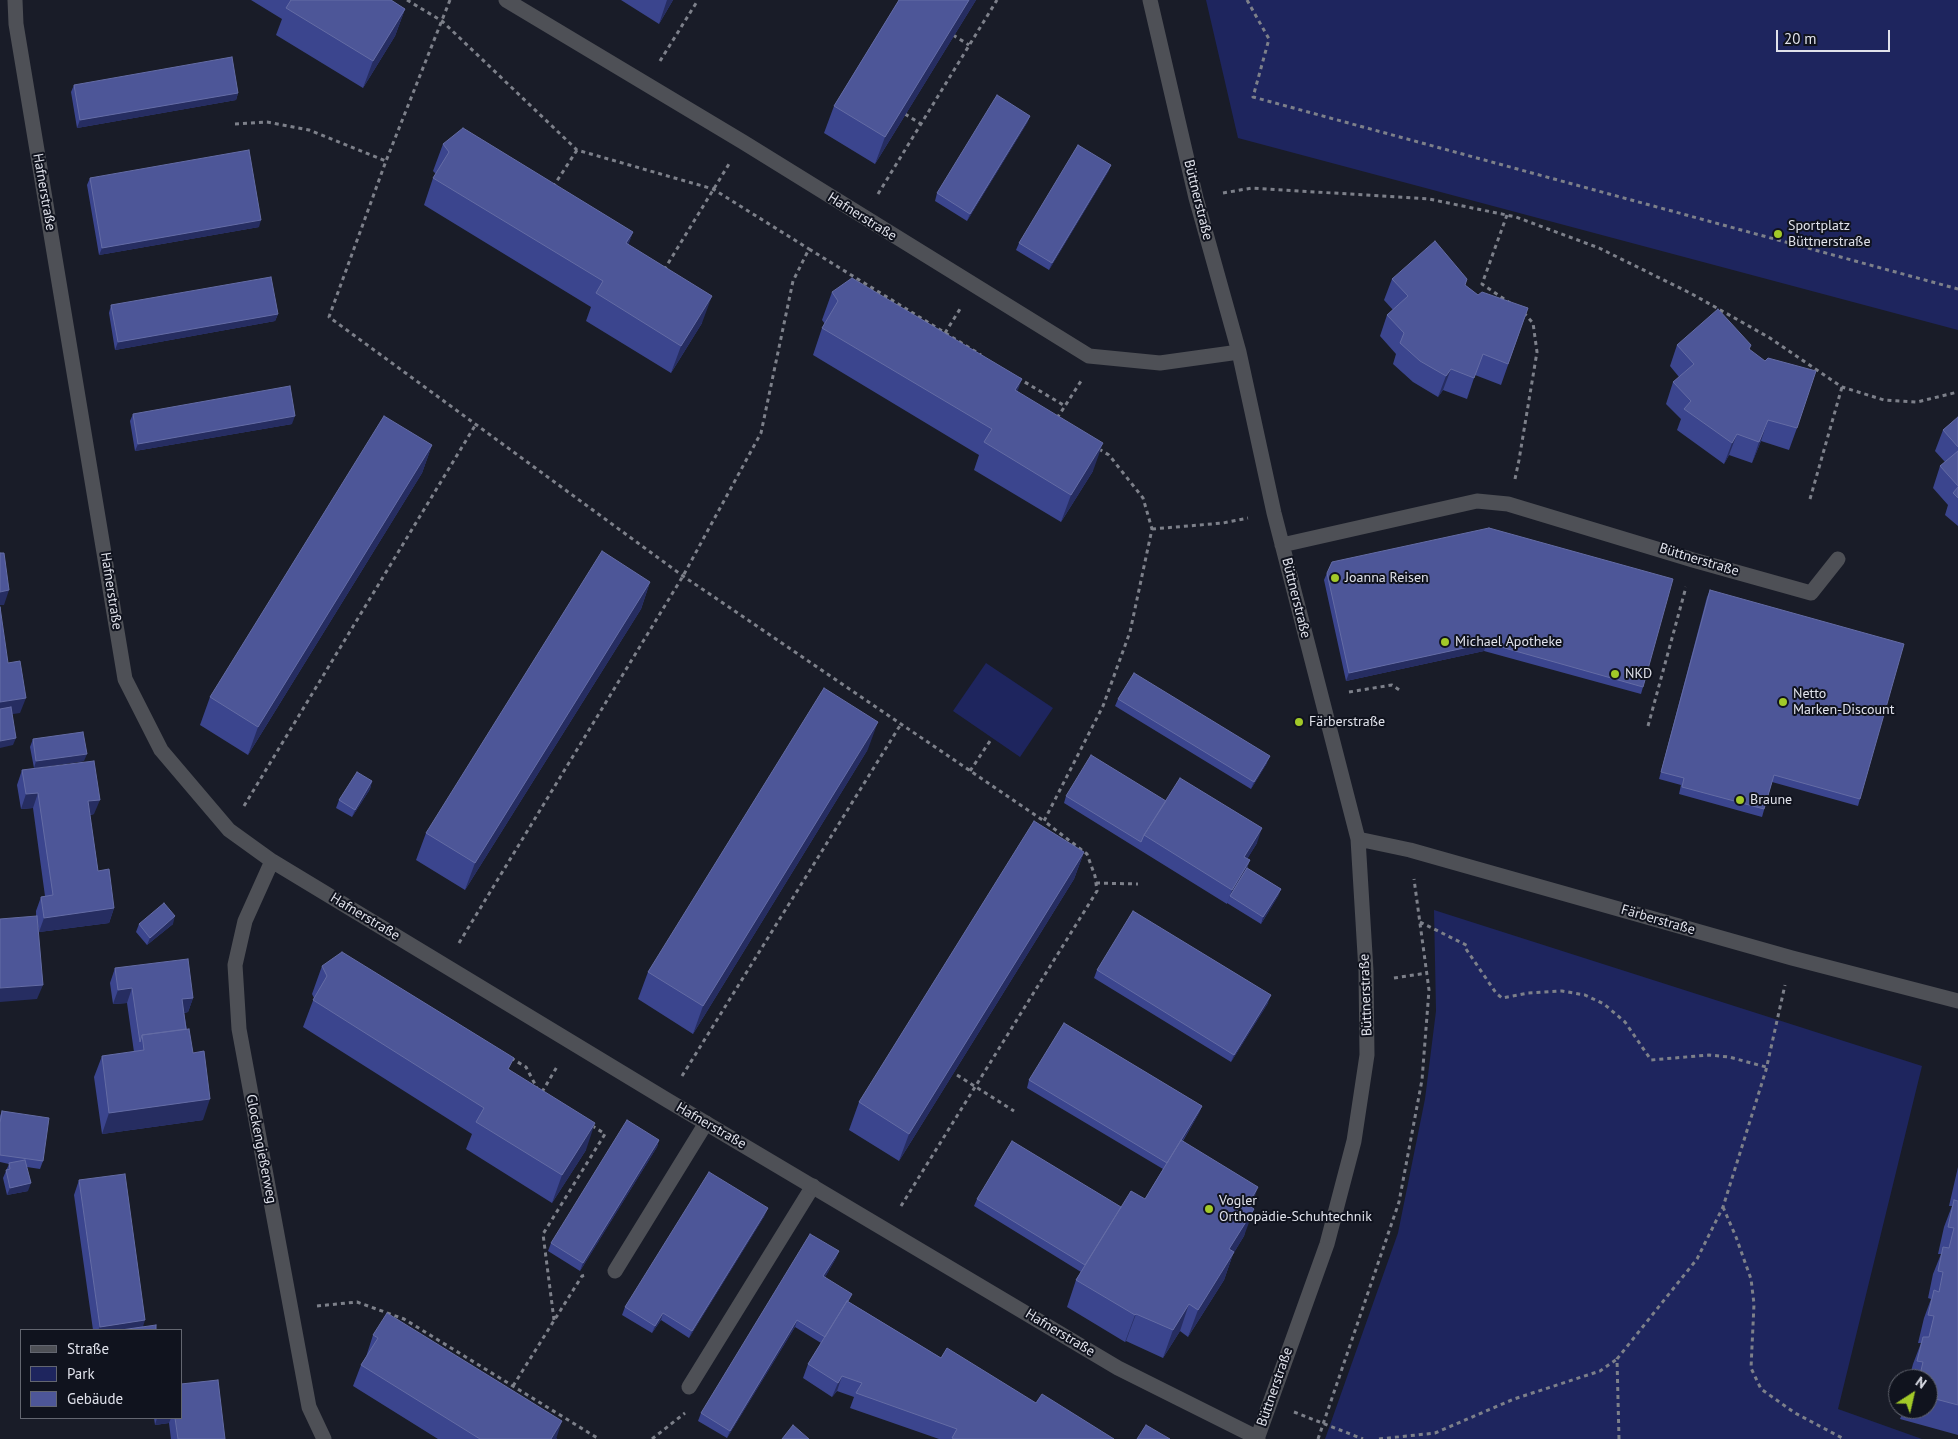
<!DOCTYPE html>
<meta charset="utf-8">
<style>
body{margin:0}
#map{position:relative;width:1958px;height:1439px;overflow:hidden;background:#191c28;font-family:"PT Sans",sans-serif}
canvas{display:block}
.legend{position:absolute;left:20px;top:1329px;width:162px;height:90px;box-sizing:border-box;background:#10131e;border:1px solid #636670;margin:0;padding:6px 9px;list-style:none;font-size:15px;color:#e0e2eb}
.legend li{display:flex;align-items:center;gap:10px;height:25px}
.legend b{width:25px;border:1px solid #636670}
.north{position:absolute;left:1888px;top:1369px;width:50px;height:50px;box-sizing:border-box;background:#10131e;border:1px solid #636670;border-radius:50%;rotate:35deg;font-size:14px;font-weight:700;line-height:20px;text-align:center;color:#e0e2eb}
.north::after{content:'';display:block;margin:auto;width:18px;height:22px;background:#a2c928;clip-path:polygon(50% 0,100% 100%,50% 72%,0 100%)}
.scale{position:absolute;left:1776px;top:30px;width:114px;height:22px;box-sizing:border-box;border:2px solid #e0e2eb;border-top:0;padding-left:6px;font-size:15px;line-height:18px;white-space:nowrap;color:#e0e2eb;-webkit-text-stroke:4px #10131e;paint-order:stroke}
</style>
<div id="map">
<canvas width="1958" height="1439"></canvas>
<ul class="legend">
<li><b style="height:6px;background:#4e5056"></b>Straße</li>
<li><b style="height:14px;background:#1e255e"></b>Park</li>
<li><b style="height:14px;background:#4d5698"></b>Gebäude</li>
</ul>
<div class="north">N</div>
<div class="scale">20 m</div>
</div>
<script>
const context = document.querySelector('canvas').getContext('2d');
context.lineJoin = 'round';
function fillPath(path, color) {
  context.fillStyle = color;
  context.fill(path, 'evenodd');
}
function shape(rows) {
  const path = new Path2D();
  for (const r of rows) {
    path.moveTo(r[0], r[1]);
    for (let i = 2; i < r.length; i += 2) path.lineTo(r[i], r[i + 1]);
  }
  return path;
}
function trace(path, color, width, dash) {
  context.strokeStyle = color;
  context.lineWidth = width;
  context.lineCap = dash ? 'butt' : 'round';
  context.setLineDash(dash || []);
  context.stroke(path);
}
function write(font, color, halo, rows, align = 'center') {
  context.font = font + ' "PT Sans",sans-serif';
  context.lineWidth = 4;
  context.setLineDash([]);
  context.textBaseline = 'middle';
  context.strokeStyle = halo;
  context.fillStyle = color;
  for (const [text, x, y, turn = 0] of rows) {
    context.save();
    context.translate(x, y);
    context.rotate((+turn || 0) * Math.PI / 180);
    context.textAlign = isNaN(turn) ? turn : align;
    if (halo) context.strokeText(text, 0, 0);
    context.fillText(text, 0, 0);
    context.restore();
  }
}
const green = shape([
 [1206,0,1958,0,1958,330,1238,138],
 [986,663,1053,708,1020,757,953,711],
 [1434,910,1922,1066,1838,1409,1922,1439,1325,1439,1398,1233,1425,1099,1436,1011]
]);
const path = shape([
 [407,0,442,21,577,150,713,189,809,249],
 [450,0,386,161,329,317,683,576,1044,821],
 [1247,0,1269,39,1253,97,1958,289],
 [953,35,969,45],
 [660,61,698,0],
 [905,114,921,124],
 [235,124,267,122,309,130,386,161],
 [553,187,577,150],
 [1223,193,1252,188,1429,199,1516,217,1599,248,1692,294,1770,338,1842,387,1884,400,1917,402,1958,392],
 [878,194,997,0],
 [1507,215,1482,284,1510,303],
 [664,270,729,164],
 [945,333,960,309],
 [1018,378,1065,406,1081,381],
 [1057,418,1065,406],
 [1515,479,1519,460,1537,352,1533,323,1523,312],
 [1810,499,1842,387],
 [1152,529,1223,523,1248,518],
 [1349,692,1392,685,1401,691],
 [1648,726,1686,587],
 [970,771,992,738],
 [244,806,476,424],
 [1096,883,1138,884],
 [1420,922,1470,947],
 [459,943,683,576,761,433,793,281,809,249,981,355],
 [1466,949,1496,993,1502,998,1528,993,1562,991,1585,995,1604,1004,1625,1022,1651,1060,1709,1055,1729,1057,1766,1067],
 [1394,978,1427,973],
 [511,1058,526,1067,537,1088],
 [957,1075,1014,1111],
 [682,1076,901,724],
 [542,1092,558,1065],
 [901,1206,1097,891,1095,876,1087,854,1044,821,1103,706,1130,632,1152,529,1143,498,1109,455,1097,448],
 [1723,1207,1736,1237,1751,1279,1754,1304,1751,1368,1761,1389,1795,1413,1844,1439],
 [317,1306,357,1302,404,1319,599,1439],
 [554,1320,543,1234,605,1134,591,1125],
 [513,1386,582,1276,587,1275],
 [1294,1412,1363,1439],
 [652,1439,685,1413],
 [1318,1439,1399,1202,1422,1080,1429,990,1414,879],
 [1379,1439,1435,1433,1514,1399,1600,1371,1617,1359],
 [1619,1439,1617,1359,1697,1259,1723,1207,1766,1070,1785,985]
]);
const lane = shape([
 [615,1271,706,1123],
 [689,1387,813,1186]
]);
const street = shape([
 [15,0,16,24,125,679,161,750,229,830,272,861,667,1100,1118,1368,1258,1438],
 [506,0,743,142,1089,356,1160,363,1239,352],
 [1150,0,1196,198,1239,352,1274,513,1358,839,1366,971,1367,1055,1354,1141,1327,1244,1257,1439],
 [1282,545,1477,501,1508,504,1693,560,1811,593,1838,559],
 [1358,839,1410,850,1792,958,1958,1001],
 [272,861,245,921,235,965,239,1029,309,1407,324,1439]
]);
const wall = shape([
 [251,0,391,0,405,9,395,36,363,88,276,35,282,19],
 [621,0,673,0,659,24],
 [899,0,976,0,875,164,824,133,834,106],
 [74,85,238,93,236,100,77,128,71,92],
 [1030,116,1027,123,967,221,935,201,937,193],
 [443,144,633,232,628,244,702,323,671,373,586,321,591,307,424,205,433,178,436,174,433,171],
 [1111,165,1108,172,1049,270,1016,250,1019,243],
 [90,178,259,227,99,255,87,185],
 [1392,279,1465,285,1478,295,1528,308,1501,385,1475,375,1467,399,1443,390,1438,397,1413,382,1393,364,1396,354,1380,336,1387,315,1393,310,1384,300],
 [832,292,1018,392,1093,471,1061,522,974,470,979,455,813,355,822,328,825,324,822,320],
 [111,305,278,314,275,321,115,350,109,313],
 [1677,345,1749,350,1797,428,1789,450,1761,441,1752,463,1729,455,1724,464,1677,430,1681,419,1666,404,1673,382,1679,377,1670,366],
 [133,414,292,424,135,451,130,421],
 [1958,417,1958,526,1945,515,1948,505,1933,488,1940,466,1945,462,1935,451,1943,430],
 [432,445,422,473,248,755,200,725,210,697],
 [1327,573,1643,687,1641,694,1484,651,1346,681,1324,580],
 [650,582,641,609,465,890,416,860,426,833],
 [1710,590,1860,799,1858,806,1772,782,1762,817,1679,794,1681,785,1659,779,1707,597],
 [1118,699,1267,763,1251,789,1115,706],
 [33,739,84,761,34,768,30,747],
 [868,749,693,1034,638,999,648,972],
 [22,770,94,814,90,815,98,871,114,908,109,923,39,932,37,921,37,999,36,911,41,897,45,896,33,808,21,809,17,785],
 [372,781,370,789,352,817,336,808,339,800],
 [1066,796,1166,801,1257,843,1247,859,1250,860,1247,868,1281,889,1278,896,1261,924,1227,903,1227,904,1064,803],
 [1084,852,1074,879,899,1161,849,1130,859,1102],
 [139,924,173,924,147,945,136,932],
 [322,966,510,1070,586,1150,552,1203,466,1149,472,1134,303,1027,314,998,312,994],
 [115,968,193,998,188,1012,184,1013,203,1120,102,1134,94,1077,102,1056,134,1052,127,1003,113,1004,110,983],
 [1097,970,1268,1003,1231,1062,1094,978],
 [1029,1080,1202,1106,1199,1113,1183,1141,1251,1207,1244,1236,1233,1254,1224,1280,1188,1337,1180,1331,1163,1358,1126,1341,1125,1342,1067,1307,1076,1280,1081,1272,974,1206,977,1199,1121,1207,1145,1199,1163,1169,1027,1088],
 [2,1111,43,1161,40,1169,27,1167,28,1191,7,1195,3,1178,9,1164,0,1162,0,1116],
 [659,1140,657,1147,580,1271,548,1251,551,1243],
 [1958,1167,1958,1435,1900,1419,1904,1409,1928,1409,1928,1379,1909,1379,1913,1364,1921,1343,1918,1343,1924,1318,1931,1299,1928,1298,1933,1274,1941,1254,1938,1254,1944,1227,1952,1206,1949,1206],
 [79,1180,143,1327,156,1330,93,1330,74,1195],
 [765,1215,689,1338,661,1320,652,1333,622,1315,625,1307],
 [839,1251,836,1258,825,1277,849,1302,941,1358,1036,1403,1114,1439,939,1439,850,1408,854,1397,837,1391,832,1397,803,1378,808,1364,821,1343,795,1327,727,1438,698,1421,701,1413],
 [373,1335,556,1438,557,1439,438,1439,353,1386,361,1365,366,1357],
 [154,1418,181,1418,225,1439,171,1439,169,1423,155,1425]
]);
const shadedWall = shape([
 [667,0,673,0,659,24],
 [969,0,976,0,875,164,885,137],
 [405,9,395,36,363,88,373,61],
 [238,93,236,100,77,128,80,120],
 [1030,116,1027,123,967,221,970,214],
 [1111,165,1108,172,1049,270,1052,263],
 [261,220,259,227,99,255,102,248],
 [633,232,623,260,626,243],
 [712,296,702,323,671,373,681,346],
 [278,314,275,321,115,350,118,342],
 [1451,369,1443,390,1438,397,1446,376],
 [1022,379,1012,406,1015,390],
 [295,416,292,424,135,451,138,444],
 [1768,420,1761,441,1752,463,1759,442],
 [1737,434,1729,455,1724,464,1732,443],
 [1103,443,1093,471,1061,522,1071,495],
 [432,445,422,473,248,755,258,727],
 [650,582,641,609,465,890,475,863],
 [9,590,4,605,0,605,0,592],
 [1487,643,1484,651,1346,681,1349,673],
 [26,698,20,713,0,716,0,702],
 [878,722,868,749,693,1034,703,1006],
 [16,738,13,745,0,748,0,741],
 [87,754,84,761,34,768,36,761],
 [1270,756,1267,763,1251,789,1254,782],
 [372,781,370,789,352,817,355,810],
 [38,793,33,808,21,809,26,794],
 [100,800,94,814,83,816,88,801],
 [1262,828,1257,843,1239,872,1244,857],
 [1084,852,1074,879,899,1161,909,1134],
 [1250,860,1244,875,1230,896,1227,904,1232,890],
 [1281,889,1278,896,1261,924,1263,917],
 [114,908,109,923,39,932,44,918],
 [175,916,173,924,147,945,150,938],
 [43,985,37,999,0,1002,0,988],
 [132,988,127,1003,113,1004,118,990],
 [1271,995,1268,1003,1231,1062,1234,1055],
 [193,998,188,1012,177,1014,182,999],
 [210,1099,203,1120,102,1134,109,1113],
 [1202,1106,1199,1113,1165,1170,1168,1163],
 [595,1123,586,1150,552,1203,562,1175],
 [659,1140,657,1147,580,1271,583,1263],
 [31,1183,28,1191,7,1195,10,1188],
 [1258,1187,1249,1214,1248,1205],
 [768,1208,765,1215,689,1338,692,1331],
 [1254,1209,1244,1236,1233,1254,1224,1280,1188,1337,1198,1310,1229,1249],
 [839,1251,836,1258,821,1284,823,1276],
 [1189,1304,1180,1331,1163,1358,1173,1330],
 [663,1313,661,1320,652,1333,655,1326],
 [1136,1314,1126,1341,1125,1342,1135,1315],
 [145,1320,142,1330,98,1330,100,1327],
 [797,1320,795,1327,727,1438,730,1431],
 [842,1376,837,1391,832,1397,838,1383],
 [157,1418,171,1418,169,1423,155,1425],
 [562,1421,556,1439,551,1439]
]);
const building = shape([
 [291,0,391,0,405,9,373,61,286,8,291,0],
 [899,0,969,0,885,137,834,106,899,0],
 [232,57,238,93,80,120,74,85,232,57],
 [997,95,1030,116,970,214,937,193,997,95],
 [463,128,633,232,626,243,712,296,681,346,596,293,603,281,433,178,449,152,443,144,463,128],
 [1078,145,1111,165,1052,263,1019,243,1078,145],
 [249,150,261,220,102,248,90,178,249,150],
 [1435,241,1467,279,1465,285,1478,295,1482,292,1528,308,1508,364,1483,354,1474,378,1451,369,1446,376,1420,361,1400,343,1404,333,1387,315,1408,296,1392,279,1435,241],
 [271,277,278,314,118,342,111,305,271,277],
 [852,278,1022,379,1015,390,1103,443,1071,495,984,442,992,429,822,328,838,301,832,292,852,278],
 [1718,309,1751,345,1749,349,1765,361,1768,358,1816,371,1797,428,1768,420,1759,442,1737,434,1732,443,1684,409,1691,401,1673,382,1694,364,1677,345,1718,309],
 [290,386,295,416,138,444,133,414,290,386],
 [384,416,432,445,258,727,210,697,384,416],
 [1958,417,1958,447,1943,430,1958,417],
 [1958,451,1958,486,1940,466,1958,451],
 [1958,487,1958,498,1953,493,1958,487],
 [1489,528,1673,579,1643,687,1487,643,1349,673,1327,573,1332,562,1489,528],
 [602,551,650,582,475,863,426,833,602,551],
 [0,553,4,553,9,590,0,592,0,553],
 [1710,590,1904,644,1860,799,1774,775,1764,809,1682,787,1684,778,1661,772,1710,590],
 [0,607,8,663,20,661,26,698,0,702,0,607],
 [1134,673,1270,756,1254,782,1118,699,1134,673],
 [824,688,878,722,703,1006,648,972,824,688],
 [11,707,16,738,0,741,0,709,11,707],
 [83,732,87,754,36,761,33,739,83,732],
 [1091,755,1166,801,1144,835,1141,842,1066,796,1091,755],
 [94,761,100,800,88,801,98,871,109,869,114,908,44,918,41,897,53,895,38,793,26,794,22,770,94,761],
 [357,772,372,781,355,810,339,800,357,772],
 [1180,778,1262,828,1244,857,1250,860,1232,890,1144,835,1180,778],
 [1034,821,1084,852,909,1134,859,1102,1034,821],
 [1247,868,1281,889,1263,917,1230,896,1247,868],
 [164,903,175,916,150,938,139,924,164,903],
 [1133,911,1271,995,1234,1055,1097,970,1133,911],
 [37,916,43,985,0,988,0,919,37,916],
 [342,952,514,1058,508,1069,595,1123,562,1175,476,1122,484,1108,313,1000,327,976,322,966,342,952],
 [188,959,193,998,182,999,186,1029,142,1035,140,1042,132,988,118,990,115,968,188,959],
 [1064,1023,1202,1106,1167,1163,1029,1080,1064,1023],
 [189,1029,193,1053,204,1051,210,1099,109,1113,102,1056,144,1050,142,1035,189,1029],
 [2,1111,49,1118,43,1161,0,1155,0,1123,2,1111],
 [627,1120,659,1140,583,1263,551,1243,627,1120],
 [1181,1140,1258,1187,1248,1205,1254,1209,1229,1249,1234,1252,1198,1310,1189,1304,1173,1330,1136,1314,1135,1315,1076,1280,1131,1191,1145,1199,1181,1140],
 [1012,1141,1121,1207,1085,1265,977,1199,1012,1141],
 [25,1160,31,1183,10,1188,6,1170,10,1169,9,1163,25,1160],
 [709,1172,768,1208,692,1331,663,1313,655,1326,625,1307,709,1172],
 [125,1174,145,1320,100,1327,79,1180,125,1174],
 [1954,1200,1958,1201,1958,1405,1928,1397,1928,1379,1919,1379,1923,1362,1917,1361,1923,1337,1929,1337,1934,1316,1928,1315,1934,1290,1939,1292,1943,1272,1938,1271,1943,1247,1949,1248,1954,1228,1948,1227,1954,1200],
 [810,1234,839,1251,823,1276,852,1294,848,1301,847,1301,825,1337,797,1320,730,1431,701,1413,810,1234],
 [847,1301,941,1358,947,1348,1036,1403,1042,1394,1114,1439,954,1439,952,1438,957,1429,856,1393,862,1383,842,1376,838,1383,808,1364,847,1301],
 [387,1313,562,1421,551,1439,480,1439,361,1365,378,1338,373,1335,387,1313],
 [156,1325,156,1330,121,1330,156,1325],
 [218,1380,225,1439,178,1439,175,1418,181,1418,181,1384,218,1380],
 [793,1425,809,1439,782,1439,793,1425],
 [1146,1425,1170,1439,1137,1439,1146,1425]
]);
const markers = [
 [1778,234,5,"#a2c928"],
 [1335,578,5,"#a2c928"],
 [1445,642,5,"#a2c928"],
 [1615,674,5,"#a2c928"],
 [1783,702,5,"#a2c928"],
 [1299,722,5,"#a2c928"],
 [1740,800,5,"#a2c928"],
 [1209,1209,5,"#a2c928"]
];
const streetNames = [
 ["Hafnerstraße",44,192,80],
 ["Büttnerstraße",1198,200,76],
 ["Hafnerstraße",862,217,32],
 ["Büttnerstraße",1699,560,17],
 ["Hafnerstraße",111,591,81],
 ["Büttnerstraße",1296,598,76],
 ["Hafnerstraße",365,917,31],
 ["Färberstraße",1658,920,16],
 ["Büttnerstraße",1366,995,-92],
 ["Hafnerstraße",711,1126,30],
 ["Glockengießerweg",261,1149,79],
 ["Hafnerstraße",1060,1333,31],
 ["Büttnerstraße",1275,1387,-71]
];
const poiNames = [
 ["Sportplatz",1788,226],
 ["Büttnerstraße",1788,242],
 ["Joanna Reisen",1345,578],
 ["Michael Apotheke",1455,642],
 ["NKD",1625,674],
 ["Netto",1793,694],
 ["Marken-Discount",1793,710],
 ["Färberstraße",1309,722],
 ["Braune",1750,800],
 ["Vogler",1219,1201],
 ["Orthopädie-Schuhtechnik",1219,1217]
];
fillPath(green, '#1e255e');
trace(path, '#7d808a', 3, [4, 4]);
trace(lane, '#4e5056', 15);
trace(street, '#4e5056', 15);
fillPath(wall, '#3b458e');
fillPath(shadedWall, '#262d61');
fillPath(building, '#4d5698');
trace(building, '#646ca5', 1);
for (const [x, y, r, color] of markers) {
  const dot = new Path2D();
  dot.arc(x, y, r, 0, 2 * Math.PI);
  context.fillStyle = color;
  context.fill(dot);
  trace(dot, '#10131e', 2);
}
write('14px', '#e0e2eb', '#10131e', streetNames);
write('14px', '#e0e2eb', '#10131e', poiNames, 'left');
</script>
